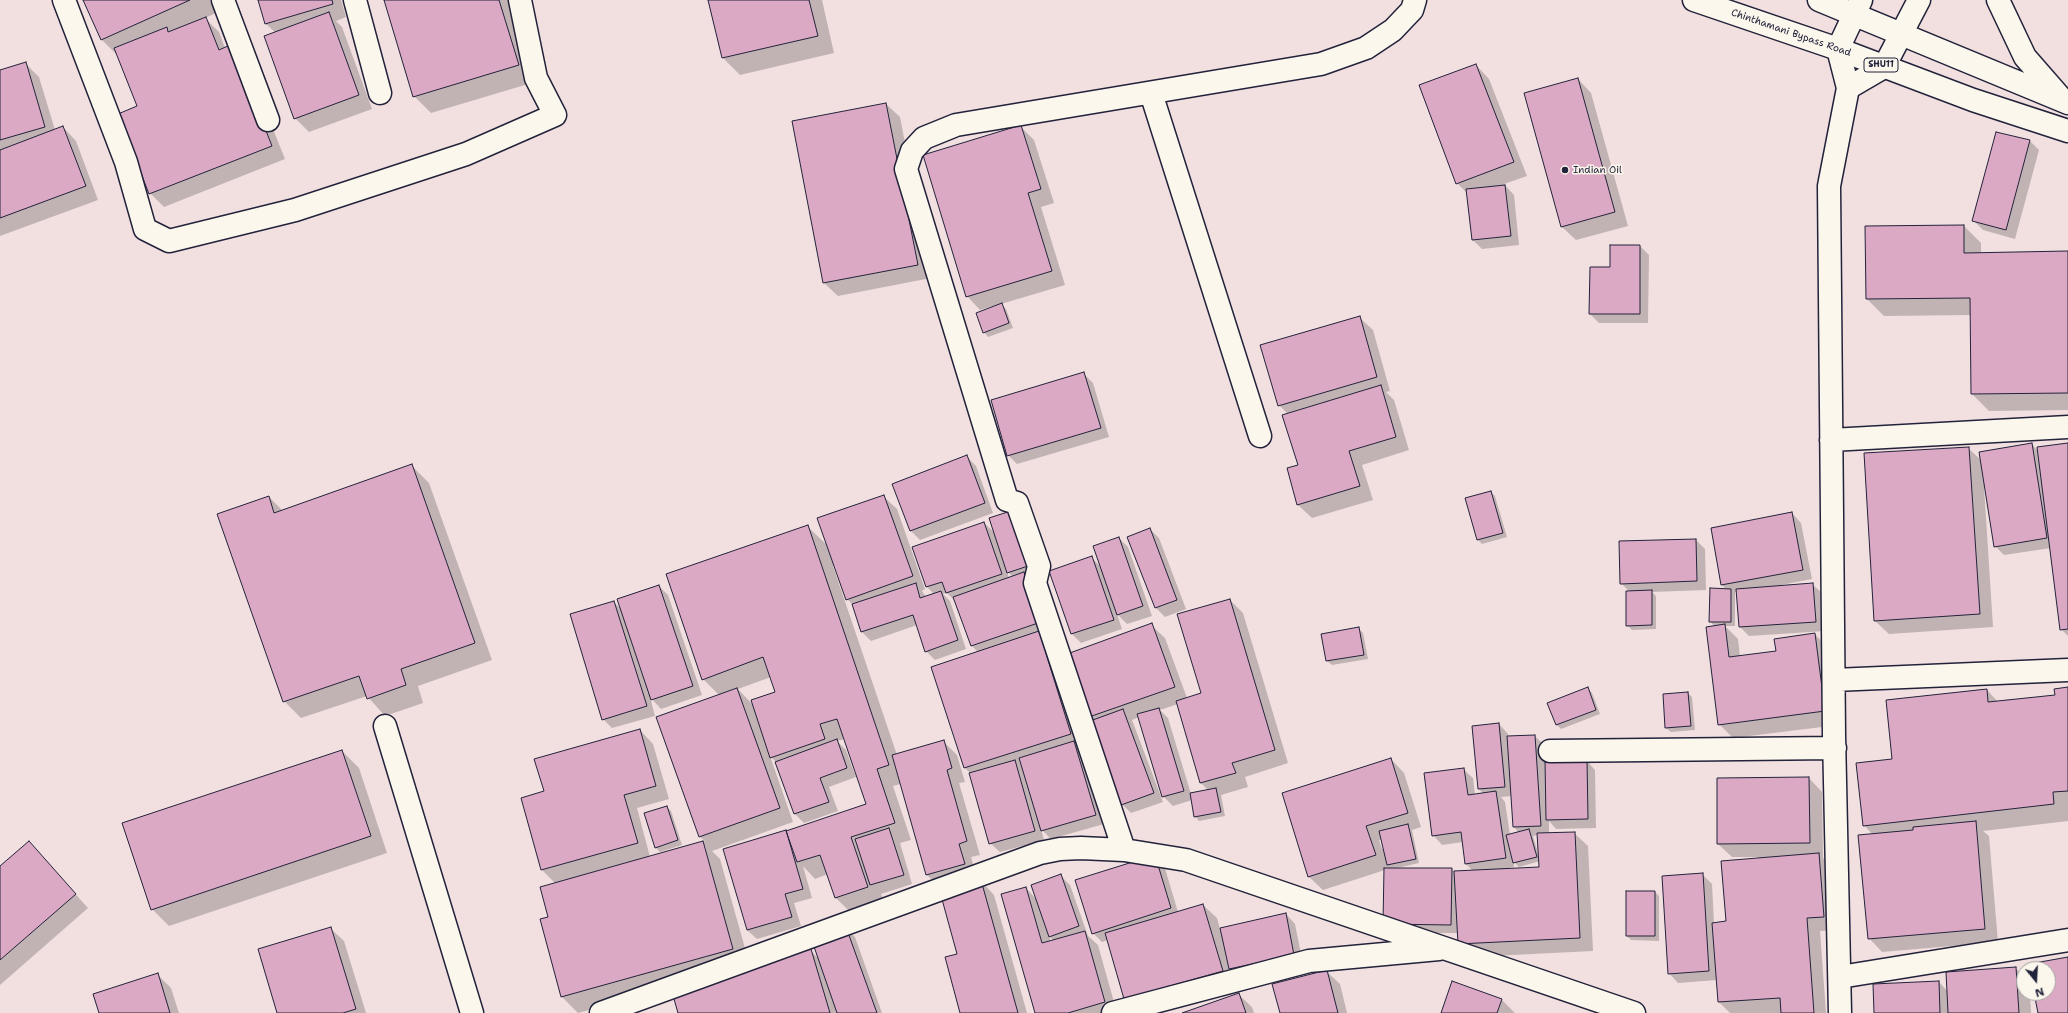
<!DOCTYPE html>
<style>
body{margin:0}
#map{position:relative;width:2068px;height:1013px;overflow:hidden;background:#f2e0e0;font-family:"Shantell Sans",sans-serif}
canvas{display:block}
.north{position:absolute;left:2016px;top:961px;width:40px;height:40px;box-sizing:border-box;background:#fbf7ec;border:1px solid #a4a2a5;border-radius:50%;rotate:162deg;font-size:11px;font-weight:700;line-height:16px;text-align:center;color:#22223b}
.north::after{content:'';display:block;margin:auto;width:14px;height:18px;background:#22223b;clip-path:polygon(50% 0,100% 100%,50% 72%,0 100%)}
</style>
<div id="map">
<canvas width="2068" height="1013"></canvas>
<div class="north">N</div>
</div>
<script>
const context = document.querySelector('canvas').getContext('2d');
context.lineJoin = 'round';
function fillPath(path, color) {
  context.fillStyle = color;
  context.fill(path, 'evenodd');
}
function shape(rows) {
  const path = new Path2D();
  for (const r of rows) {
    path.moveTo(r[0], r[1]);
    for (let i = 2; i < r.length; i += 2) path.lineTo(r[i], r[i + 1]);
  }
  return path;
}
function trace(path, color, width, dash) {
  context.strokeStyle = color;
  context.lineWidth = width;
  context.lineCap = dash ? 'butt' : 'round';
  context.setLineDash(dash || []);
  context.stroke(path);
}
function write(font, color, halo, rows, align = 'center') {
  context.font = font + ' "Shantell Sans",sans-serif';
  context.lineWidth = 3;
  context.setLineDash([]);
  context.textBaseline = 'middle';
  context.strokeStyle = halo;
  context.fillStyle = color;
  for (const [text, x, y, turn = 0] of rows) {
    context.save();
    context.translate(x, y);
    context.rotate((+turn || 0) * Math.PI / 180);
    context.textAlign = isNaN(turn) ? turn : align;
    if (halo) context.strokeText(text, 0, 0);
    context.fillText(text, 0, 0);
    context.restore();
  }
}
const shadow = shape([
 [84,0,210,0,216,13,205,18,219,32,225,48,245,59,285,159,164,207,150,193,138,107,118,56,102,40],
 [259,0,341,0,346,17,336,21,342,27,372,109,309,132,295,118,276,33,266,24],
 [385,0,511,0,535,82,431,113,414,96],
 [709,0,822,0,834,53,740,75,723,58],
 [25,63,39,77,55,130,63,127,76,141,98,200,0,236,0,71],
 [1476,65,1489,79,1527,176,1504,184,1514,195,1519,245,1482,249,1473,240,1468,194,1457,183],
 [1578,79,1591,93,1628,226,1576,240,1562,227],
 [886,104,900,117,931,278,838,296,824,283],
 [1021,127,1034,140,1054,203,1041,207,1065,285,1001,304,1006,309,1013,328,988,337,984,332,996,305,980,310,967,296],
 [2030,141,2039,150,2015,239,1983,230,1974,221],
 [1964,226,1981,243,1981,253,2068,252,2068,410,1989,411,1972,394,1971,315,1884,316,1867,299],
 [1640,246,1649,255,1648,323,1599,323,1590,314,1611,268],
 [1359,317,1373,330,1390,391,1386,392,1394,400,1409,450,1362,465,1373,500,1312,518,1298,505,1288,469,1299,466,1288,414,1279,405],
 [1084,374,1093,383,1109,437,1017,464,1008,455],
 [2032,444,2038,451,2068,444,2068,636,2061,629,2051,548,2004,555,1995,546,1985,487,1984,487,1993,627,1889,634,1875,621,1968,448,1981,460],
 [967,457,976,466,993,513,920,540,911,531,893,484],
 [412,466,429,483,492,660,418,686,423,703,385,716,367,696,301,718,284,701,269,497,283,511],
 [1491,492,1495,496,1507,537,1482,544,1478,540],
 [883,496,897,509,925,589,922,591,926,597,934,594,927,587,914,547,984,523,1035,569,1024,573,1033,583,1050,632,1040,635,1052,646,1104,824,1051,839,1041,829,1044,840,1000,852,990,843,970,773,965,768,978,652,972,646,956,602,947,593,943,594,950,601,966,649,935,660,926,651,917,625,871,641,862,632,854,606,847,599,834,565,833,566,897,755,943,741,957,755,965,782,959,783,980,855,971,857,977,878,941,888,927,875,901,784,893,786,911,840,900,843,912,884,881,894,885,904,853,915,836,898,828,874,815,879,803,866,812,898,794,903,801,926,757,939,747,930,786,831,867,805,845,739,837,741,846,750,856,777,829,787,838,811,804,823,795,814,777,763,770,756,793,822,712,851,720,859,750,966,578,1013,562,997,541,919,549,917,556,884,542,870,522,798,545,792,640,730,653,744,669,799,637,808,650,857,705,841,700,837,657,717,719,695,703,679,808,527,828,546],
 [1007,571,1013,577,1009,578],
 [771,677,776,693,754,706,738,689],
 [1792,513,1801,523,1812,579,1781,585,1781,586,1812,584,1822,593,1825,631,1749,636,1740,627,1737,592,1735,592,1735,626,1725,626,1738,639,1740,657,1777,652,1815,634,1828,648,1838,725,1733,738,1719,724,1715,627,1710,621,1727,590,1722,585],
 [1150,529,1159,538,1186,609,1165,617,1156,608,1128,537],
 [1119,538,1128,547,1152,616,1127,624,1117,614,1122,629,1081,643,1072,634,1050,571,1091,557,1102,568],
 [1696,540,1705,549,1706,590,1652,592,1656,596,1656,629,1632,630,1627,625,1630,592,1621,583],
 [659,586,668,595,702,695,661,709,650,697,655,716,612,728,603,719,614,602,621,609],
 [1230,600,1243,613,1288,763,1245,777,1248,787,1221,795,1225,816,1199,821,1195,816,1192,800,1173,806,1163,796,1139,717,1132,720,1163,802,1131,813,1122,804,1094,721,1090,717,1151,625,1165,638,1187,698,1202,694],
 [1178,704,1201,783,1209,791,1191,794,1168,718,1160,710],
 [1358,628,1363,633,1368,659,1332,665,1327,661],
 [2068,688,2068,821,1983,831,1989,836,1998,942,1882,952,1869,938,1873,835,1864,825,1893,760,1987,690,1998,702,2056,696],
 [1588,689,1592,693,1600,714,1561,729,1557,725],
 [1688,693,1692,697,1695,730,1671,732,1666,728],
 [1499,724,1508,734,1508,737,1535,736,1544,745,1545,761,1586,760,1595,770,1596,828,1556,829,1549,821,1549,834,1574,833,1588,846,1593,951,1472,957,1458,933,1393,933,1385,870,1323,890,1309,877,1283,794,1391,759,1404,773,1421,827,1412,830,1419,863,1397,868,1452,869,1455,872,1473,871,1466,864,1463,842,1442,845,1433,835,1463,769,1473,778,1475,795,1484,794,1479,789,1473,727],
 [1512,796,1514,827,1519,833,1510,835,1505,802,1501,797],
 [1538,835,1538,853,1533,836],
 [1382,839,1384,849,1382,849,1379,840],
 [1540,861,1540,868,1509,870,1508,868,1514,867,1514,862,1519,867],
 [342,751,359,768,387,853,169,926,152,909],
 [1809,778,1822,792,1823,858,1832,867,1837,930,1820,931,1826,1013,1730,1013,1719,1002,1717,980,1678,983,1669,973,1703,875,1712,884,1714,923,1727,922,1758,859,1758,857,1732,857,1718,844],
 [667,807,671,811,682,845,660,852,656,848],
 [29,843,88,908,0,985,0,868],
 [1164,865,1178,912,1203,905,1217,918,1220,929,1286,914,1295,924,1303,964,1239,978,1231,970,1236,984,1138,1012,1108,940,1102,942,1093,933,1076,881],
 [1061,876,1070,885,1088,936,1098,945,1117,1013,1036,1013,1026,888,1036,899],
 [1049,936,1054,941,1051,942],
 [981,881,994,895,1027,1013,961,1013,958,955],
 [1655,892,1659,896,1659,941,1631,940,1627,936],
 [330,928,344,941,366,1013,278,1013],
 [846,928,855,937,882,1013,679,1013,811,951,820,960],
 [2015,968,2024,976,2024,993,2030,993,2031,1013,1875,1013,1939,982,1948,992],
 [1326,971,1340,984,1347,1013,1281,1013],
 [157,974,171,988,179,1013,100,1013],
 [1238,994,1252,1007,1254,1013,1184,1013],
 [1502,1000,1515,1013,1442,1013]
]);
const building = shape([
 [83,0,190,0,101,40,83,0],
 [258,0,332,0,333,4,265,24,258,0],
 [384,0,499,0,519,65,413,97,384,0],
 [708,0,809,0,818,36,722,58,708,0],
 [329,12,359,95,294,119,264,36,329,12],
 [206,17,219,50,232,44,272,146,149,194,118,114,137,106,114,48,167,27,168,32,206,17],
 [26,62,45,127,0,140,0,70,26,62],
 [1476,64,1514,162,1456,184,1419,85,1476,64],
 [1578,78,1615,212,1561,227,1524,93,1578,78],
 [886,103,918,265,823,283,792,121,886,103],
 [1021,125,1041,189,1028,193,1052,271,966,297,923,155,1021,125],
 [63,126,86,186,0,218,0,150,63,126],
 [1996,132,2030,140,2006,230,1972,221,1996,132],
 [1505,185,1511,236,1472,240,1466,189,1505,185],
 [1964,225,1964,253,2068,251,2068,393,1971,394,1970,298,1866,299,1865,226,1964,225],
 [1610,245,1640,245,1640,314,1589,314,1590,267,1610,267,1610,245],
 [1002,303,1009,323,983,333,976,313,1002,303],
 [1360,316,1377,377,1278,406,1260,345,1360,316],
 [1084,372,1101,428,1007,456,991,400,1084,372],
 [1381,385,1396,437,1349,451,1360,486,1297,505,1287,468,1298,465,1282,415,1381,385],
 [2032,443,2047,538,1994,547,1979,452,2032,443],
 [2068,443,2068,629,2060,630,2037,447,2068,443],
 [1969,447,1980,614,1874,621,1864,453,1969,447],
 [967,455,985,503,910,531,892,484,967,455],
 [412,464,475,643,401,669,406,685,367,699,359,676,283,702,217,514,269,496,274,513,412,464],
 [1491,491,1503,533,1477,540,1465,498,1491,491],
 [884,495,913,576,846,600,817,518,884,495],
 [1014,510,1031,565,1007,573,989,518,1014,510],
 [1792,512,1803,570,1721,585,1711,528,1792,512],
 [984,522,1002,574,946,593,942,582,926,587,912,547,984,522],
 [808,525,889,765,877,769,895,823,851,837,868,887,835,898,820,855,797,862,786,831,866,804,837,719,820,724,825,739,770,758,751,700,775,692,763,657,702,680,666,574,808,525],
 [1150,528,1177,600,1155,608,1127,537,1150,528],
 [1119,537,1143,606,1117,615,1093,546,1119,537],
 [1696,539,1697,581,1620,584,1619,541,1696,539],
 [1092,556,1114,620,1071,634,1049,571,1092,556],
 [1024,572,1041,622,971,646,953,597,1024,572],
 [916,583,920,598,941,591,958,640,925,652,913,615,861,632,852,604,916,583],
 [1813,583,1816,622,1739,627,1736,589,1813,583],
 [659,585,693,686,651,700,617,599,659,585],
 [1710,588,1731,589,1731,622,1709,622,1710,588],
 [1652,590,1652,625,1626,626,1626,591,1652,590],
 [1230,599,1275,750,1232,763,1236,773,1200,783,1176,701,1201,693,1177,614,1230,599],
 [614,601,647,706,602,720,570,614,614,601],
 [1152,623,1175,687,1089,717,1067,654,1152,623],
 [1725,624,1729,657,1776,651,1774,639,1815,633,1825,711,1718,725,1706,627,1725,624],
 [1359,627,1364,655,1326,661,1321,634,1359,627],
 [1039,631,1071,734,964,768,931,667,1039,631],
 [1588,687,1596,710,1556,725,1547,703,1588,687],
 [2068,687,2068,791,2053,792,2054,804,1863,826,1856,763,1892,759,1886,700,1987,689,1988,702,2055,695,2054,689,2068,687],
 [737,688,780,808,699,837,656,717,737,688],
 [1688,692,1691,726,1665,728,1663,694,1688,692],
 [1159,708,1184,791,1162,797,1137,714,1159,708],
 [1123,709,1154,793,1121,805,1090,721,1123,709],
 [1499,723,1505,787,1478,789,1472,726,1499,723],
 [640,729,656,786,624,795,638,843,541,870,521,798,544,791,534,759,640,729],
 [1535,735,1541,826,1513,827,1507,736,1535,735],
 [837,739,847,768,820,778,829,802,794,814,775,762,837,739],
 [944,740,952,768,947,770,967,841,959,844,965,864,926,875,892,755,944,740],
 [1074,741,1096,815,1041,831,1019,758,1074,741],
 [342,750,371,836,151,910,122,823,342,750],
 [1391,758,1408,813,1366,826,1376,855,1308,877,1282,793,1391,758],
 [1587,759,1588,819,1546,820,1545,760,1587,759],
 [1015,760,1035,831,989,844,969,773,1015,760],
 [1464,768,1468,795,1496,791,1506,858,1465,864,1461,832,1432,836,1424,773,1464,768],
 [1809,777,1810,843,1717,844,1717,778,1809,777],
 [1216,788,1221,812,1194,817,1190,793,1216,788],
 [667,806,678,840,655,848,644,813,667,806],
 [1976,821,1985,929,1868,939,1858,835,1913,830,1913,827,1976,821],
 [1408,824,1416,859,1387,865,1379,831,1408,824],
 [889,828,904,875,870,885,855,839,889,828],
 [1529,829,1537,857,1513,863,1506,835,1529,829],
 [786,830,803,889,785,894,792,917,747,930,723,849,786,830],
 [1575,832,1580,938,1458,944,1454,871,1539,867,1537,833,1575,832],
 [29,841,76,894,0,960,0,866,29,841],
 [703,841,733,949,561,997,540,919,548,917,540,887,703,841],
 [1819,853,1824,917,1807,918,1814,1013,1781,1013,1780,998,1718,1002,1712,923,1726,921,1721,861,1819,853],
 [1155,855,1171,908,1092,934,1075,880,1155,855],
 [1384,868,1452,868,1451,925,1383,924,1384,868],
 [1703,873,1709,971,1668,974,1662,876,1703,873],
 [1061,874,1079,926,1049,937,1031,885,1061,874],
 [981,880,1018,1013,960,1013,945,957,957,954,940,892,981,880],
 [1026,887,1042,943,1085,931,1105,1002,1068,1013,1035,1013,1001,894,1026,887],
 [1626,891,1655,891,1655,936,1626,936,1626,891],
 [1203,904,1223,971,1124,999,1105,933,1203,904],
 [1286,913,1294,955,1229,969,1220,928,1286,913],
 [331,927,356,1009,343,1013,277,1013,258,949,331,927],
 [846,927,877,1013,837,1013,811,938,846,927],
 [811,949,830,1013,678,1013,672,992,811,949],
 [2068,957,2068,1013,2038,1013,2034,993,2048,993,2048,969,2030,969,2029,964,2068,957],
 [2016,967,2019,1013,1948,1013,1946,972,2016,967],
 [1327,970,1338,1013,1280,1013,1272,984,1327,970],
 [158,973,170,1013,99,1013,93,994,158,973],
 [1452,981,1502,999,1497,1013,1441,1013,1452,981],
 [1939,981,1940,1013,1874,1013,1873,984,1939,981],
 [1239,993,1246,1013,1182,1013,1239,993]
]);
const minor = shape([
 [64,0,126,162,145,229,169,241,295,210,466,154,555,115,536,78,520,0],
 [223,0,268,120],
 [355,0,380,93],
 [1838,49,1848,88,1829,186,1834,735,1840,1013],
 [1848,88,1884,67],
 [1151,93,1260,436],
 [1831,440,2068,427],
 [1834,680,2068,670],
 [385,726,472,1013],
 [1550,751,1835,748],
 [1124,850,1035,583,1039,566,1017,503,1007,500,906,169,912,151,924,138,956,125,1321,64,1366,48,1393,30,1412,10,1415,0],
 [1840,977,2068,940],
 [601,1013,1040,853,1060,849,1081,848,1124,850,1186,860,1634,1013],
 [1113,1013,1309,961,1439,949]
]);
const major = shape([
 [1838,49,1861,0],
 [1884,67,1919,0]
]);
const highway = shape([
 [1694,0,1838,49,1973,100,2068,131],
 [1819,0,2068,103],
 [1998,0,2025,57,2060,97]
]);
const markers = [
 [1565,170,4,"#22223b"]
];
const shields = [
 [1881,65,34]
];
const shieldNames = [
 ["SHU11",1881,65]
];
const streetNames = [
 ["Chinthamani Bypass Road",1791,33,19]
];
const poiNames = [
 ["Indian Oil",1573,170]
];
fillPath(shadow, '#0003');
fillPath(building, '#dca9c4');
trace(building, '#22223b', 1);
trace(minor, '#22223b', 25);
trace(major, '#22223b', 25);
trace(highway, '#22223b', 25);
trace(minor, '#fbf7ec', 22);
trace(major, '#fbf7ec', 22);
trace(highway, '#fbf7ec', 22);
for (const [x, y, r, color] of markers) {
  const dot = new Path2D();
  dot.arc(x, y, r, 0, 2 * Math.PI);
  context.fillStyle = color;
  context.fill(dot);
  trace(dot, '#fbf7ec', 1.5);
}
for (const [x, y, w] of shields) {
  const box = new Path2D();
  box.roundRect(x - w / 2, y - 7, w, 14, 3);
  context.fillStyle = '#fbf7ec';
  context.fill(box);
  trace(box, '#22223b', 1);
}
write('bold 9px', '#22223b', null, shieldNames);
write('10px', '#22223b', '#fbf7ec', streetNames);
write('10px', '#22223b', '#fbf7ec', poiNames, 'left');
</script>
